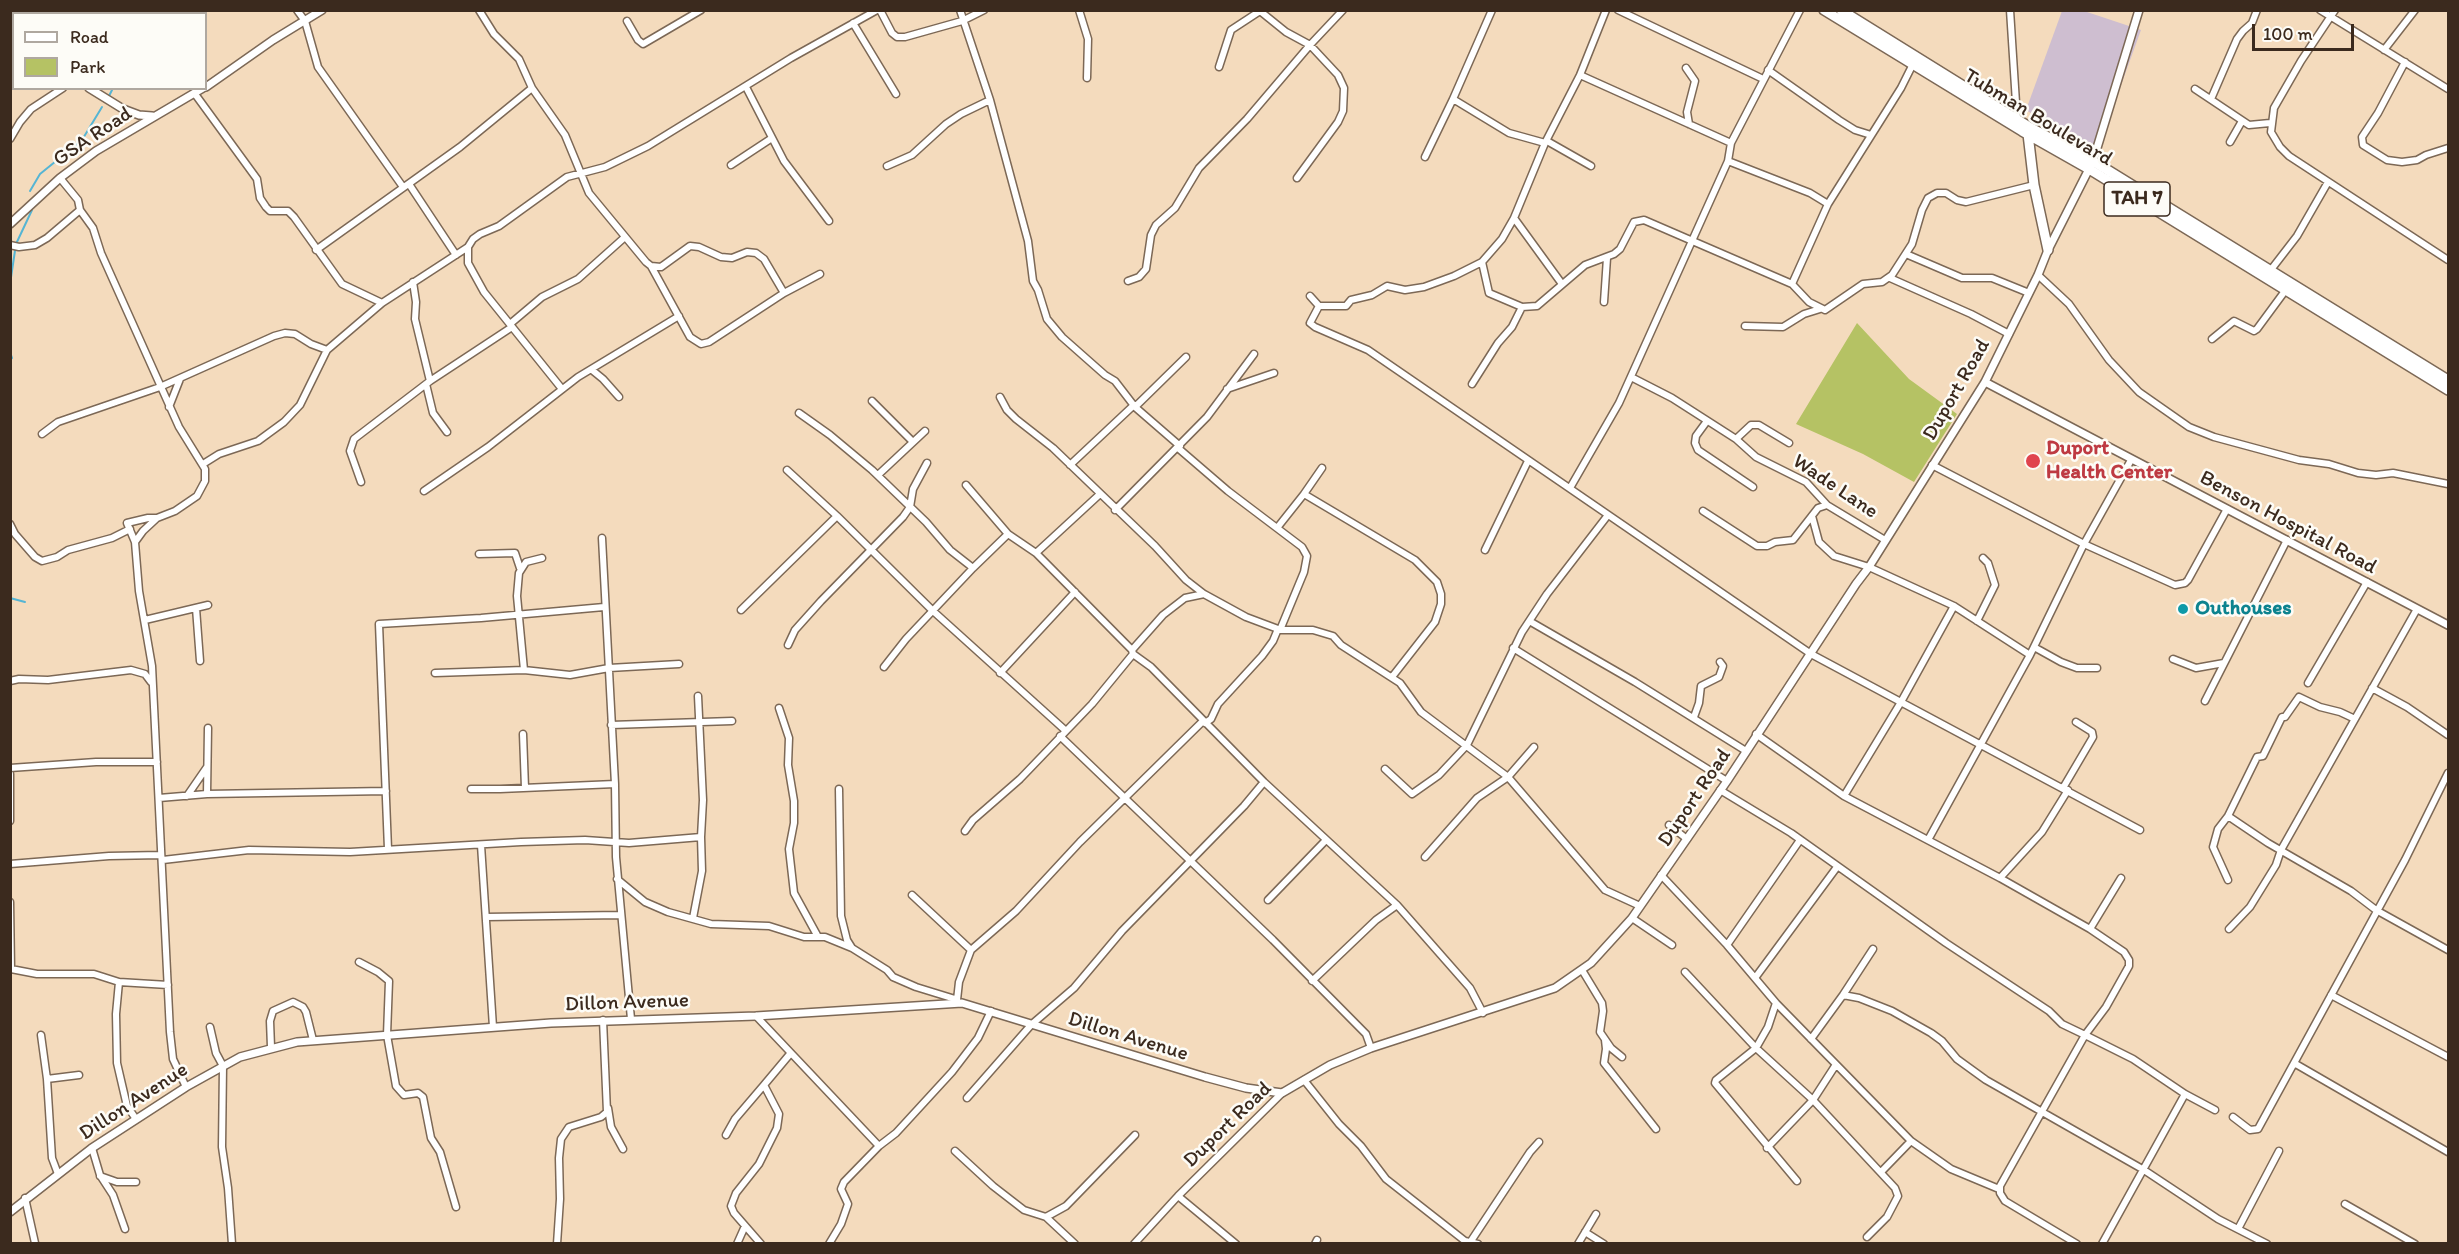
<!DOCTYPE html>
<style>
body{margin:0}
#map{position:relative;width:2459px;height:1254px;overflow:hidden;background:#f4dbbd;font-family:Itim,sans-serif}
canvas{display:block}
.frame{position:absolute;inset:0;border:12px solid #3b2a1e;pointer-events:none}
.legend{position:absolute;left:12px;top:12px;width:195px;height:78px;box-sizing:border-box;background:#fdfcf7;border:2px solid #afa8a0;margin:0;padding:8px 10px;list-style:none;font-size:18px;color:#3b2a1e}
.legend li{display:flex;align-items:center;gap:12px;height:30px}
.legend b{width:30px;border:2px solid #afa8a0}
.scale{position:absolute;left:2252px;top:24px;width:102px;height:27px;box-sizing:border-box;border:3px solid #3b2a1e;border-top:0;padding-left:8px;font-size:18px;line-height:21px;white-space:nowrap;color:#3b2a1e;-webkit-text-stroke:4px #fdfcf7;paint-order:stroke}
</style>
<div id="map">
<canvas width="2459" height="1254"></canvas>
<div class="frame"></div>
<ul class="legend">
<li><b style="height:8px;background:#fff"></b>Road</li>
<li><b style="height:16px;background:#b5c264"></b>Park</li>
</ul>
<div class="scale">100 m</div>
</div>
<script>
const context = document.querySelector('canvas').getContext('2d');
context.lineJoin = 'round';
function fillPath(path, color) {
  context.fillStyle = color;
  context.fill(path, 'evenodd');
}
function shape(rows) {
  const path = new Path2D();
  for (const r of rows) {
    path.moveTo(r[0], r[1]);
    for (let i = 2; i < r.length; i += 2) path.lineTo(r[i], r[i + 1]);
  }
  return path;
}
function trace(path, color, width, dash) {
  context.strokeStyle = color;
  context.lineWidth = width;
  context.lineCap = dash ? 'butt' : 'round';
  context.setLineDash(dash || []);
  context.stroke(path);
}
function write(font, color, halo, rows, align = 'center') {
  context.font = font + ' Itim,sans-serif';
  context.lineWidth = 5;
  context.setLineDash([]);
  context.textBaseline = 'middle';
  context.strokeStyle = halo;
  context.fillStyle = color;
  for (const [text, x, y, turn = 0] of rows) {
    context.save();
    context.translate(x, y);
    context.rotate((+turn || 0) * Math.PI / 180);
    context.textAlign = isNaN(turn) ? turn : align;
    if (halo) context.strokeText(text, 0, 0);
    context.fillText(text, 0, 0);
    context.restore();
  }
}
const industrial = shape([
 [2062,11,2084,11,2141,30,2096,154,2026,110]
]);
const green = shape([
 [1857,323,1909,379,1957,414,1914,482,1863,454,1796,424]
]);
const stream = shape([
 [163,14,164,10],
 [109,96,113,88],
 [30,191,40,174,82,140,102,107],
 [10,284,16,244,32,210],
 [10,286,10,313],
 [10,352,12,358,10,360],
 [10,598,25,602]
]);
const minor = shape([
 [297,10,305,21,318,67,403,187],
 [479,10,494,34,519,59,532,88],
 [880,10,892,33,897,37,905,37,962,21,984,10],
 [960,10,990,100,1028,241,1033,281,1038,290,1047,319,1062,337,1105,375,1115,381,1135,407,1180,446],
 [1079,10,1088,39,1087,78],
 [1492,10,1453,99,1509,133,1545,143,1580,75,1606,10],
 [1618,10,1761,78],
 [2010,10,2017,118],
 [2320,10,2448,89],
 [2335,10,2301,61,2274,108,2271,132,2280,147,2289,156,2448,260],
 [627,21,638,40,643,44,701,10],
 [853,23,896,94],
 [2384,50,2415,10],
 [2405,62,2378,113,2362,137,2363,145,2387,160,2402,162,2417,160,2426,155,2448,148],
 [1219,67,1231,30,1260,11,1286,32,1310,45,1338,75,1344,88,1343,111,1338,122,1297,178],
 [1686,68,1695,81,1687,112,1689,124],
 [1768,70,1839,120,1855,130,1871,135],
 [1580,75,1731,143],
 [746,87,784,161,829,221],
 [2195,89,2249,125,2270,123],
 [195,94,257,179,260,198,266,207,270,211,288,211,294,217,342,284,382,303],
 [2211,99,2237,39,2243,31,2252,23,2257,10],
 [10,139,20,122,31,109,63,88],
 [1547,141,1591,166],
 [2230,142,2242,121],
 [1545,143,1514,218,1502,239,1482,262,1489,293,1522,307,1537,306,1585,265,1614,254,1620,249,1634,222,1644,220,1792,284,1809,302,1825,310,1863,284,1882,282,1892,275,1912,244,1922,210,1928,198,1937,193,1946,193,1957,200,1966,202,2034,185],
 [1425,157,1453,99],
 [1728,161,1810,193,1828,204,1792,284],
 [731,165,772,138],
 [887,166,912,155,946,124,961,114,990,100],
 [60,178,78,200,80,210,93,228,101,253,179,427,205,469,205,481,197,496,175,511,157,518,143,531,135,542],
 [409,184,456,255],
 [1828,204,1901,88,1913,64],
 [1514,218,1562,284],
 [10,245,19,247,35,245,47,238,80,210],
 [316,250,460,147,532,88,565,135,589,193,646,262,651,266,661,267,690,246,699,247,721,257,732,258,747,252,756,253,764,259,784,293],
 [1906,254,1962,278,1992,278,2029,293],
 [651,266,690,337,701,344,709,342,784,293,820,274],
 [2270,271,2297,236,2328,182],
 [2038,275,2069,304,2109,360,2139,392,2189,427,2214,437,2299,460,2329,464,2358,473,2376,475,2393,473,2448,484],
 [1890,278,1971,314,2009,334],
 [1128,281,1139,277,1146,269,1151,235,1156,225,1175,208,1199,168,1247,119,1310,45,1343,10],
 [413,282,416,302,415,319,430,381],
 [1310,296,1319,306,1346,306,1351,300,1372,295,1387,286,1405,290,1424,287,1454,276,1482,262],
 [1604,302,1607,258],
 [1319,306,1310,323,1315,327,1368,350,1811,654,2140,830],
 [510,324,542,297,578,279,625,237],
 [1745,326,1783,327,1804,314,1820,309],
 [2212,339,2234,321,2254,331,2257,329,2285,291],
 [592,370,603,379,619,397],
 [1631,377,1672,398,1736,439,1756,457,1806,482,1827,505,1885,540],
 [426,384,433,413,447,432],
 [1472,384,1498,343,1512,327,1522,307],
 [562,389,484,292,468,263,468,247,473,239,480,234,499,226,567,177,605,167,648,146,791,58,877,10],
 [1227,389,1274,373],
 [1000,397,1007,410,1016,419,1053,448,1155,546,1186,580,1204,594,1246,617,1278,629],
 [872,401,913,442],
 [169,407,180,379],
 [1135,407,1186,357],
 [799,413,830,435,872,470,926,522,950,550,973,568,1008,534,1036,553,1132,650,1133,654,1151,667,1264,782,1397,905,1470,988,1483,1013],
 [1707,421,1696,436,1695,443,1698,450,1753,487],
 [42,434,58,422,160,387,274,336,285,333,295,334,311,344,327,350,382,303,468,247],
 [1736,439,1751,425,1759,425,1789,443],
 [1178,448,1228,491,1302,547,1307,556,1304,572,1280,630,1278,629,1273,641,1262,656,1218,704,1211,719,1205,723],
 [203,464,219,454,258,441,284,422,300,405,327,350],
 [1070,465,1134,405],
 [1932,465,2084,544,2175,585,2185,583,2188,580,2227,509],
 [787,470,837,516],
 [878,475,925,431],
 [361,482,350,451,354,439,430,381,512,327],
 [966,485,1008,534],
 [1570,488,1619,403,1728,161,1731,143,1800,10],
 [424,491,488,447,578,377,679,316],
 [1304,494,1322,468],
 [1115,510,1207,417,1254,354],
 [1703,511,1757,546,1767,546,1775,542,1793,540,1818,508,1827,505],
 [1812,516,1819,542,1834,556,1869,567,1954,606,2030,655,1928,840],
 [157,518,148,518,127,523,135,542,139,591,152,666,170,1032,173,1059,186,1087],
 [10,524,15,534,35,557,42,561,57,557,68,550,112,538,130,529],
 [1277,528,1304,494,1415,560,1437,582,1441,594,1441,604,1435,622,1392,677],
 [602,538,615,784,616,857,631,1019],
 [1485,550,1528,461],
 [1036,553,1100,494],
 [479,554,515,553,520,568],
 [196,608,200,661],
 [741,610,837,516,933,611,1066,731],
 [145,620,208,605],
 [1977,621,1995,585,1988,563,1983,558],
 [1531,622,1635,682,1746,751],
 [1280,630,1313,630,1333,636,1341,645,1400,683,1421,712,1508,777,1605,890,1640,906],
 [788,645,795,630,821,601,903,517,910,507,913,489,927,463],
 [2034,647,2061,662,2077,668,2097,668],
 [1513,648,1727,781],
 [1132,650,1163,615,1185,598,1204,594],
 [2030,655,2084,544,2131,460],
 [2173,659,2196,668,2224,663],
 [884,667,906,639,973,568],
 [524,670,517,596,519,573,526,562,542,558],
 [435,673,524,670,570,675,609,668,679,664],
 [1000,673,1075,592],
 [10,681,19,679,48,680,131,670,145,674,151,682],
 [2308,683,2367,582],
 [2372,688,2407,707,2448,735],
 [698,696,703,800,701,837],
 [2205,701,2287,540],
 [779,708,789,738,788,765,794,801,794,823,789,849,794,893,817,935],
 [1694,717,1699,703,1701,686,1719,677,1723,666,1720,662],
 [611,725,732,721],
 [523,734,525,788],
 [1756,734,1844,796,2000,878,2090,929,2124,952,2129,960,2129,966,2106,1007,2085,1035,2133,1059,2185,1094,2215,1110],
 [1060,736,1273,940,1366,1034,1371,1048],
 [10,768,96,762,157,762],
 [1385,769,1412,794,1439,775,1467,745,1522,632,1547,594,1608,515],
 [10,774,10,821],
 [2063,788,2093,737,2092,732,2076,722],
 [471,789,500,789,615,784],
 [839,789,841,916,847,940,852,948],
 [1720,790,1791,833,1946,943,2049,1011,2062,1024,2085,1035,2000,1186,2000,1193,2005,1201,2077,1244],
 [207,794,208,728],
 [187,796,207,767],
 [1844,796,1901,702,1954,606],
 [159,798,207,794,386,791],
 [2228,816,2268,843,2351,891,2376,910,2448,950],
 [1669,825,1687,839],
 [965,831,973,820,1020,779,1092,704,1133,654],
 [481,845,493,1027],
 [388,849,379,624,481,618,604,607],
 [1425,857,1477,798,1508,777,1534,747],
 [163,860,249,850,350,852,521,842,585,840,629,843,701,837,702,871,693,918],
 [10,864,109,856,161,855],
 [1661,875,1727,945,1776,1003,1911,1141],
 [2000,878,2042,832,2068,790],
 [617,879,645,902,668,912,711,924,769,926,804,937,825,937,852,948,887,970,893,977,916,987,955,999],
 [2228,880,2213,847,2218,829,2228,816,2257,757,2263,756,2282,717,2285,717,2299,697,2320,707,2340,712,2355,719],
 [912,895,971,950,959,982,957,1000],
 [1268,900,1326,840],
 [10,902,11,969,37,974,94,974,119,982,168,985],
 [486,917,620,915],
 [1632,918,1672,945],
 [2090,929,2121,878],
 [2229,929,2250,907,2276,865,2281,850,2417,609],
 [1727,945,1800,840],
 [971,950,1016,911,1080,842,1203,721],
 [359,962,378,972,389,981,387,1035,396,1086,404,1095,418,1093,423,1097,431,1138,440,1152,456,1207],
 [1582,970,1602,1003,1603,1011,1600,1032,1611,1048,1622,1057],
 [1685,972,1756,1048,1813,1100,1767,1148],
 [1755,978,1837,867],
 [1312,981,1376,920,1397,905],
 [119,982,116,1014,117,1063,127,1106,136,1119],
 [1843,995,1873,949],
 [2331,995,2448,1057],
 [1776,1003,1768,1027,1756,1048,1716,1080,1715,1083,1797,1181],
 [756,1016,879,1146],
 [210,1027,216,1053,223,1066,222,1147,228,1188,232,1244],
 [41,1035,47,1079,52,1158,58,1174],
 [1811,1039,1843,995,1859,998,1892,1011,1931,1033,1942,1041,1957,1059,1986,1080,2144,1170,2218,1219,2267,1244],
 [1605,1040,1606,1049,1604,1063,1656,1129],
 [271,1047,270,1021,273,1011,293,1002,303,1007,306,1012,313,1040],
 [2294,1063,2448,1152],
 [1835,1066,1813,1100,1895,1188,1898,1196,1887,1217,1867,1237],
 [47,1079,79,1075],
 [1304,1080,1339,1124,1361,1146,1386,1179,1465,1241,1478,1244],
 [967,1098,1031,1025,1074,988,1122,931,1244,806,1264,782],
 [608,1108,611,1127,623,1149],
 [2233,1117,2250,1130,2258,1129,2405,860,2448,773],
 [726,1135,735,1119,764,1085],
 [92,1148,100,1175,113,1195,125,1229],
 [955,1151,993,1186,1024,1210,1046,1217,1075,1244],
 [1881,1172,1911,1141,1951,1169,1999,1189,2000,1187],
 [100,1176,117,1182,136,1182],
 [1178,1196,1236,1244],
 [25,1198,35,1243],
 [2345,1204,2415,1244],
 [1046,1217,1066,1206,1135,1135],
 [2238,1229,2279,1151],
 [1585,1232,1604,1244],
 [1471,1241,1530,1152,1539,1142],
 [557,1244,560,1199,559,1158,561,1139,569,1127,601,1117,607,1112,603,1020],
 [737,1244,745,1226],
 [761,1244,734,1213,731,1206,736,1193,759,1164,777,1128,779,1114,764,1085,790,1054],
 [829,1244,841,1224,848,1204,841,1189,844,1182,879,1146,896,1133,952,1072,978,1038,991,1011],
 [1134,1244,1178,1196,1282,1093],
 [1315,1244,1317,1240],
 [1578,1244,1596,1214],
 [2102,1244,2185,1094]
]);
const tertiary = shape([
 [10,25,14,28],
 [206,87,273,40,322,10],
 [89,88,123,109,139,115,152,116],
 [10,224,60,178,96,151,203,88],
 [1985,382,2448,625],
 [10,1212,92,1148,186,1087,240,1057,297,1042,551,1023,756,1016,962,1003,1205,1077,1246,1088,1282,1093,1330,1065,1371,1048,1555,988,1591,963,1632,918,1727,781,1856,584,1869,567,1985,382,2038,275,2048,250,2093,161,2139,10]
]);
const trunk = shape([
 [1824,10,2022,131,2089,169,2448,390],
 [1841,10,2031,128,2093,161,2448,380],
 [2028,134,2034,185,2048,250]
]);
const markers = [
 [2033,461,8,"#e0444e"],
 [2183,609,6,"#0f9aa8"]
];
const shields = [
 [2137,199,66]
];
const shieldNames = [
 ["TAH 7",2137,199]
];
const streetNames = [
 ["Tubman Boulevard",2038,118,31],
 ["GSA Road",93,137,-34],
 ["Duport Road",1957,390,-60],
 ["Wade Lane",1835,487,34],
 ["Benson Hospital Road",2288,523,28],
 ["Duport Road",1695,798,-56],
 ["Dillon Avenue",627,1003,-2],
 ["Dillon Avenue",1128,1037,17],
 ["Dillon Avenue",134,1102,-33],
 ["Duport Road",1228,1125,-44]
];
const healthNames = [
 ["Duport",2046,449],
 ["Health Center",2046,473]
];
const cultureNames = [
 ["Outhouses",2195,609]
];
fillPath(industrial, '#cebed0');
fillPath(green, '#b5c264');
trace(stream, '#55b5d4', 2);
trace(minor, '#7c6856', 9);
trace(tertiary, '#7c6856', 10);
trace(trunk, '#7c6856', 12);
trace(minor, '#fff', 6);
trace(tertiary, '#fff', 7);
trace(trunk, '#fff', 9);
for (const [x, y, r, color] of markers) {
  const dot = new Path2D();
  dot.arc(x, y, r, 0, 2 * Math.PI);
  context.fillStyle = color;
  context.fill(dot);
  trace(dot, '#fdfcf7', 2);
}
for (const [x, y, w] of shields) {
  const box = new Path2D();
  box.roundRect(x - w / 2, y - 17, w, 34, 4.5);
  context.fillStyle = '#fdfcf7';
  context.fill(box);
  trace(box, '#3b2a1e', 1.5);
}
write('bold 20px', '#3b2a1e', null, shieldNames);
write('21px', '#3b2a1e', '#fdfcf7', streetNames);
write('bold 21px', '#be3a42', '#fdfcf7', healthNames, 'left');
write('bold 21px', '#0d838f', '#fdfcf7', cultureNames, 'left');
</script>
